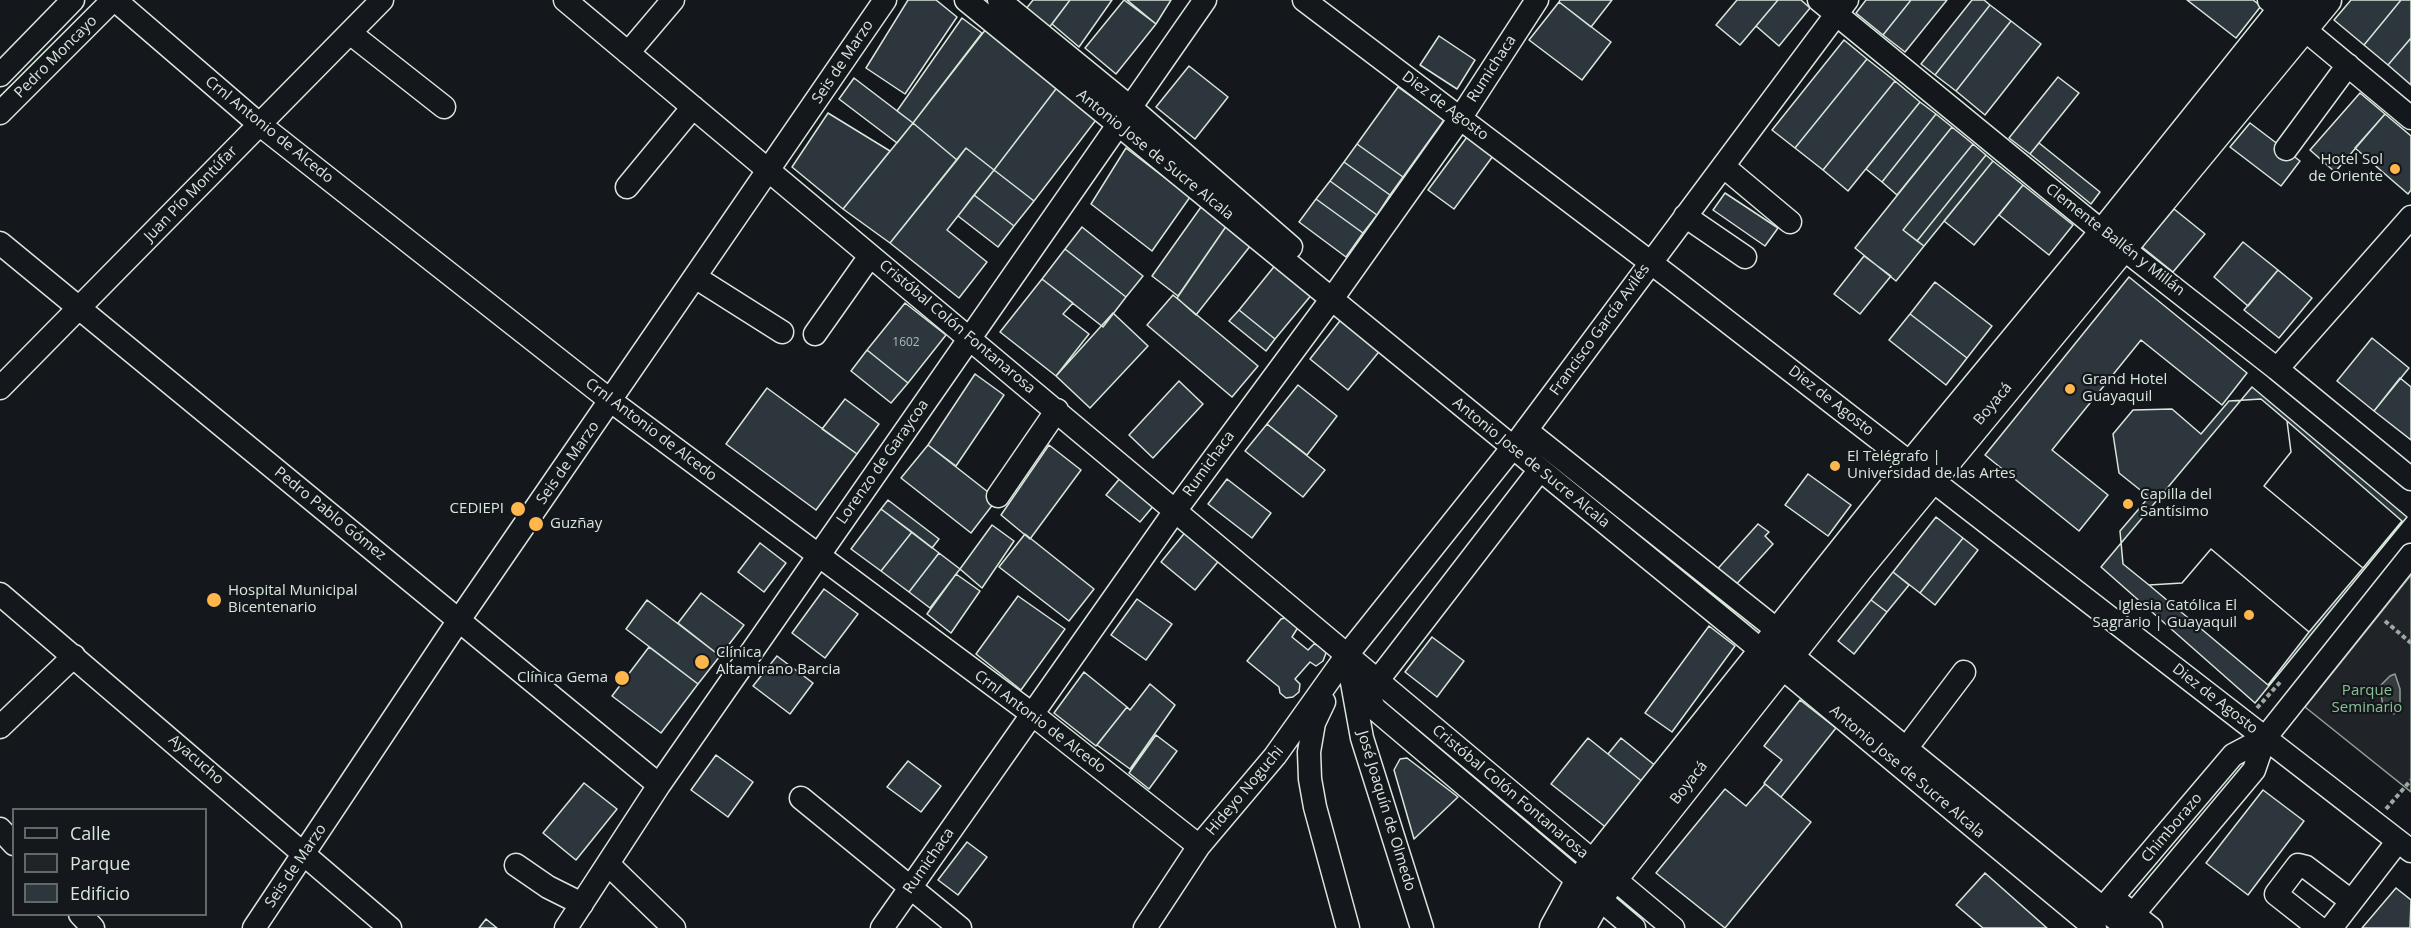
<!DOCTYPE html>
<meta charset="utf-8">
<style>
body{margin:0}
#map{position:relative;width:2411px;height:928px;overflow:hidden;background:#14181c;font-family:"Open Sans",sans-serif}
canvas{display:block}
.legend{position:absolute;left:12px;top:808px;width:195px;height:108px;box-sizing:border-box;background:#14181c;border:2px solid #626a69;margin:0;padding:8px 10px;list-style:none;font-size:18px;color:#d8e6dc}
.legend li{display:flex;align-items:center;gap:12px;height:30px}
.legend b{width:30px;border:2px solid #626a69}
</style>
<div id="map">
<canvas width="2411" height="928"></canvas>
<ul class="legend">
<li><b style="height:8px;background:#14181c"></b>Calle</li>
<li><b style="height:16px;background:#202428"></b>Parque</li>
<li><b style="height:16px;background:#2c363c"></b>Edificio</li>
</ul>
</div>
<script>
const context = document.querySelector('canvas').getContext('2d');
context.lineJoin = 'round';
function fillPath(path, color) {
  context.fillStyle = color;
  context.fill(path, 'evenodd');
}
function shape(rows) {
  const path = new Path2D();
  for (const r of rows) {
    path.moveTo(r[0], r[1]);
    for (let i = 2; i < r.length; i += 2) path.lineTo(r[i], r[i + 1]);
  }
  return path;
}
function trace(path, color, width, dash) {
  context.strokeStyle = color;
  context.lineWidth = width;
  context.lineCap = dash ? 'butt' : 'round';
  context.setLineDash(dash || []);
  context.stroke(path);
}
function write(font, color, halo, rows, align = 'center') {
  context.font = font + ' "Open Sans",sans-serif';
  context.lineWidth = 4.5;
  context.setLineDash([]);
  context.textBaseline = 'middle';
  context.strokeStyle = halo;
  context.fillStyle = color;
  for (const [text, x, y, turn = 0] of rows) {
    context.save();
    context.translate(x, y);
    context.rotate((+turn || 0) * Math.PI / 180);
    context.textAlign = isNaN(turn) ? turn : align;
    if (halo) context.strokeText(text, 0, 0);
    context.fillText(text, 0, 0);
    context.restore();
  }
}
const green = shape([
 [2411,575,2411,792,2305,707,2411,575]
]);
const water = shape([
 [2395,674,2400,689,2400,702,2394,714,2383,708,2380,686,2390,676,2395,674]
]);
const building = shape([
 [908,0,936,0,957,17,905,94,866,68,908,0],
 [1033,0,1070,0,1045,33,1022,14,1033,0],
 [1070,0,1112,0,1079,47,1052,24,1070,0],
 [1124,0,1156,24,1116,74,1085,48,1124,0],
 [1127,0,1171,0,1156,24,1127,0],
 [1560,0,1612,0,1591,27,1559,2,1560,0],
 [1737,0,1778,0,1740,45,1716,25,1737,0],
 [1778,0,1801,0,1810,8,1779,46,1756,26,1778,0],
 [1866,0,1911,0,1883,35,1856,13,1866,0],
 [1911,0,1947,0,1905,52,1883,35,1911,0],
 [1972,0,1984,0,1990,5,1935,75,1921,64,1972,0],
 [2187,0,2253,0,2261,6,2236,38,2187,0],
 [2351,0,2401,0,2364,45,2334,20,2351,0],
 [2401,0,2411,0,2411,38,2388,65,2364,45,2401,0],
 [1559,2,1611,42,1582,80,1529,40,1559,2],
 [1990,5,2011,21,1956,91,1935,75,1990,5],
 [962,18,982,33,913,123,897,111,962,18],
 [2011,21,2041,44,1985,115,1956,91,2011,21],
 [986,29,1059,85,994,170,966,148,957,160,913,123,986,29],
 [1439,36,1475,60,1457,89,1420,65,1439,36],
 [2411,38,2411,85,2388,65,2411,38],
 [1844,40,1867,59,1795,148,1772,130,1844,40],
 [1867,59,1895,81,1823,170,1795,148,1867,59],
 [1189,66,1228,97,1195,139,1156,107,1189,66],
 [2058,77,2079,93,2030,154,2009,138,2058,77],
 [854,78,913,123,897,143,839,99,854,78],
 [1895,81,1920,102,1848,191,1823,170,1895,81],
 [1059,85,1099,116,1034,201,994,170,1059,85],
 [1398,87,1444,120,1403,177,1357,144,1398,87],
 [2360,93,2385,114,2335,172,2310,150,2360,93],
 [1920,102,1936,114,1882,182,1866,169,1920,102],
 [828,113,890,151,843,209,792,167,828,113],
 [1936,114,1952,127,1897,195,1882,182,1936,114],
 [2385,114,2411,136,2411,190,2408,194,2355,148,2385,114],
 [913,123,957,160,890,243,843,209,913,123],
 [2250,123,2300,161,2281,186,2230,147,2250,123],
 [1952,127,1973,144,1903,230,1924,246,1896,281,1855,248,1952,127],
 [1467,137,1493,156,1454,209,1428,190,1467,137],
 [2039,143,2100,192,2091,204,2030,154,2039,143],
 [1357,144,1403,177,1390,195,1344,162,1357,144],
 [1973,144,1986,155,1917,241,1903,230,1973,144],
 [966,148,994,170,947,230,987,262,959,298,890,243,966,148],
 [1126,148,1190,197,1152,251,1091,204,1126,148],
 [1986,155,1993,161,1924,246,1917,241,1986,155],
 [1993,161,2023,185,1974,245,1944,221,1993,161],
 [1344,162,1390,195,1377,215,1330,181,1344,162],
 [994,170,1034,201,1014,226,974,195,994,170],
 [1330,181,1377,215,1363,233,1316,199,1330,181],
 [2023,185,2073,225,2049,255,1999,215,2023,185],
 [1725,193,1778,228,1765,246,1713,210,1725,193],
 [974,195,1014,226,998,247,958,216,974,195],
 [1316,199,1363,233,1346,257,1299,222,1316,199],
 [1201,207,1227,225,1178,296,1152,276,1201,207],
 [2174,209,2205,234,2173,272,2142,247,2174,209],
 [1227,225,1251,245,1196,315,1177,298,1227,225],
 [1082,227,1143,276,1126,297,1065,249,1082,227],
 [2243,242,2278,270,2248,306,2214,277,2243,242],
 [1065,249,1126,297,1103,327,1042,279,1065,249],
 [1864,256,1891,276,1860,314,1834,294,1864,256],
 [1277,263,1313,293,1275,339,1239,310,1277,263],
 [2278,270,2312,298,2279,338,2244,310,2278,270],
 [2129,277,2247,373,2222,405,2141,340,2052,450,2108,495,2079,531,1985,455,2129,277],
 [1042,279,1073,303,1063,314,1089,334,1056,376,1000,332,1042,279],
 [1935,282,1992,326,1967,358,1910,314,1935,282],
 [1173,295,1258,366,1232,397,1147,325,1173,295],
 [905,303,946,335,908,383,867,350,905,303],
 [1239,310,1275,339,1266,351,1229,321,1239,310],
 [1113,313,1148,346,1090,408,1056,376,1113,313],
 [1910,314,1967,358,1946,385,1889,340,1910,314],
 [1343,317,1382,348,1348,390,1310,359,1343,317],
 [2372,338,2409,368,2374,411,2337,381,2372,338],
 [867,350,908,383,891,403,851,371,867,350],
 [975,374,1004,395,956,466,928,445,975,374],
 [2400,378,2411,387,2411,440,2374,411,2400,378],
 [1179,381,1203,404,1153,458,1129,435,1179,381],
 [1298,385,1337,416,1307,455,1267,424,1298,385],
 [2252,387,2407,517,2255,703,2101,567,2252,387],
 [767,388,857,454,816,510,726,444,767,388],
 [845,399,879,424,857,454,822,429,845,399],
 [2261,399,2287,421,2291,452,2264,486,2363,568,2309,632,2211,549,2182,583,2149,585,2123,564,2120,531,2149,497,2119,473,2113,434,2133,410,2172,409,2201,434,2229,401,2261,399],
 [2287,421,2402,521,2363,568,2264,486,2291,452,2287,421],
 [1267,424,1325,470,1303,497,1245,451,1267,424],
 [928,445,997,499,971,533,901,478,928,445],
 [1049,445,1081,470,1030,539,1001,515,1049,445],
 [1808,474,1851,505,1828,536,1785,505,1808,474],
 [1121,477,1155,504,1140,522,1106,495,1121,477],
 [1227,479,1271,513,1252,538,1208,504,1227,479],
 [888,500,939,539,932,548,881,509,888,500],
 [881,509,912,532,881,571,851,549,881,509],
 [1936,517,1963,538,1920,593,1893,572,1936,517],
 [1758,524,1769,532,1765,536,1773,544,1732,589,1713,574,1758,524],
 [992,525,1014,541,982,588,960,569,992,525],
 [1187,530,1221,558,1195,590,1161,562,1187,530],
 [912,532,939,553,909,592,881,571,912,532],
 [1025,534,1094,589,1069,621,999,567,1025,534],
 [1963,538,1978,550,1935,605,1920,593,1963,538],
 [760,543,786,563,764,592,738,572,760,543],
 [2211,549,2309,632,2268,685,2149,585,2182,583,2211,549],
 [939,553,960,569,930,608,909,592,939,553],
 [1893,572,1909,585,1887,612,1871,600,1893,572],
 [956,574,980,591,951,633,927,614,956,574],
 [824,589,858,614,825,658,792,633,824,589],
 [701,593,744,625,720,656,678,623,701,593],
 [1018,596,1065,629,1021,690,976,654,1018,596],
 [1137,599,1172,624,1146,660,1111,635,1137,599],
 [647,600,720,656,698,684,626,629,647,600],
 [1871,600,1887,612,1854,654,1838,641,1871,600],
 [1288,617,1296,623,1297,629,1292,637,1308,650,1314,644,1321,646,1326,653,1323,661,1316,666,1310,662,1295,679,1300,684,1299,692,1293,697,1286,698,1280,693,1279,687,1247,661,1281,619,1288,617],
 [1709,626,1735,646,1672,732,1645,713,1709,626],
 [1432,637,1464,661,1437,697,1405,672,1432,637],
 [649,647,698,684,661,733,612,696,649,647],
 [777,656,813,683,790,714,753,686,777,656],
 [1084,672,1127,707,1096,746,1054,713,1084,672],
 [1150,684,1175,705,1130,769,1097,745,1127,707,1130,710,1150,684],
 [1800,700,1836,728,1781,797,1764,783,1782,760,1764,746,1800,700],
 [1156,735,1177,751,1149,789,1129,773,1156,735],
 [1588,738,1644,783,1608,829,1551,784,1588,738],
 [1621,738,1657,767,1644,783,1608,754,1621,738],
 [716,755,753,782,728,817,691,790,716,755],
 [1407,758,1458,797,1414,839,1394,770,1400,759,1407,758],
 [908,761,941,786,921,812,887,787,908,761],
 [584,783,617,809,576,860,543,833,584,783],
 [1765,784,1811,822,1725,928,1656,873,1725,789,1746,806,1765,784],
 [2263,790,2304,821,2248,895,2206,863,2263,790],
 [967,842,987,857,958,895,938,880,967,842],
 [1985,873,2047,928,1983,928,1956,905,1985,873],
 [2396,888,2411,900,2410,928,2362,928,2396,888],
 [486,919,497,928,479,928,486,919]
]);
const path = shape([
 [2385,621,2411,643],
 [2257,708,2282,680],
 [2386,809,2411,780]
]);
const minor = shape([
 [115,0,259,124,611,401,1032,714,1199,846],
 [565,0,1673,928],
 [966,0,1739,632,2095,928],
 [999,0,1131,108,1291,247],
 [1304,0,1675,281,2411,851],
 [1819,0,2111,239,2277,369,2411,479],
 [2269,0,2411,118],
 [2282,29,2308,0],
 [350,33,444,107],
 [628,53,673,0],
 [0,75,73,0],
 [0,113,113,0],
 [2286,149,2348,65],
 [1723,166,1790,222],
 [627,187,693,107],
 [1685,216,1745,257],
 [0,243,659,785],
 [695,277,782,332],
 [815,334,870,256],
 [2277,369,2411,217],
 [0,388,382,0],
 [1526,430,1791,641],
 [998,496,1057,410],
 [0,594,390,928],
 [1779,645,2127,928],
 [1352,664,1375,709,1634,928],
 [1351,677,1362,738,1422,928],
 [1378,680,1539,471],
 [1324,702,1314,723,1309,752,1310,779,1315,807,1348,928],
 [0,727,74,656],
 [1914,738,1964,672],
 [801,798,960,928],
 [0,829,14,844],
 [608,864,674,928],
 [516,865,548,887,582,904],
 [2117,901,2151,928],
 [2103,908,2233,755,2265,738],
 [80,914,93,928],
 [2125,924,2254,770,2265,738,2411,555],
 [254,928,459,620,885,0],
 [566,928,659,785,1205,0],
 [882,928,1175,511,1339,289,1461,117,1537,0],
 [1145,928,1199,846,1275,756,1347,655,1521,437,1847,0],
 [2319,928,2276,894,2298,865,2306,867,2351,901],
 [2331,928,2398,841]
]);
const major = shape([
 [1554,928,1579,882,1912,464,2104,232,2290,0],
 [1581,928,1598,898,1858,569,2327,0]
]);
const markers = [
 [2395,169,6,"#ffb74d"],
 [2070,389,6,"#ffb74d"],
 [1835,466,6,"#ffb74d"],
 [2128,504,6,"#ffb74d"],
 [518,509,8,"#ffb74d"],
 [536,524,8,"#ffb74d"],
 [214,600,8,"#ffb74d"],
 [2249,615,6,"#ffb74d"],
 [702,662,8,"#ffb74d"],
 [622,678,8,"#ffb74d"]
];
const numberNames = [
 ["1602",906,343]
];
const streetNames = [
 ["Pedro Moncayo",56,57,-45],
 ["Seis de Marzo",843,62,-56],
 ["Rumichaca",1492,69,-57],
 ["Diez de Agosto",1445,106,37],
 ["Crnl Antonio de Alcedo",269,130,39],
 ["Antonio Jose de Sucre Alcala",1155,155,39],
 ["Juan Pío Montúfar",191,194,-46],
 ["Clemente Ballén y Millán",2115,240,38],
 ["Cristóbal Colón Fontanarosa",957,327,40],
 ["Francisco García Avilés",1600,330,-54],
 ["Diez de Agosto",1831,401,38],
 ["Boyacá",1993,404,-50],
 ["Crnl Antonio de Alcedo",651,430,37],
 ["Lorenzo de Garaycoa",883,462,-55],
 ["Seis de Marzo",568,463,-55],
 ["Antonio Jose de Sucre Alcala",1531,463,39],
 ["Rumichaca",1209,464,-54],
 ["Pedro Pablo Gómez",330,514,39],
 ["Diez de Agosto",2215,699,38],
 ["Crnl Antonio de Alcedo",1040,722,37],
 ["Ayacucho",196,760,41],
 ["Antonio Jose de Sucre Alcala",1907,772,40],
 ["Boyacá",1689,783,-52],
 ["Hideyo Noguchi",1245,791,-50],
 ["Cristóbal Colón Fontanarosa",1510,792,40],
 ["José Joaquín de Olmedo",1386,811,73],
 ["Chimborazo",2172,828,-50],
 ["Rumichaca",929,861,-55],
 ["Seis de Marzo",296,866,-56]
];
const poiNames = [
 ["Hotel Sol",2383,160,"right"],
 ["de Oriente",2383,177,"right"],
 ["Grand Hotel",2082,380],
 ["Guayaquil",2082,397],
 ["El Telégrafo |",1847,457],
 ["Universidad de las Artes",1847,474],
 ["Capilla del",2140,495],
 ["Santísimo",2140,512],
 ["CEDIEPI",504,509,"right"],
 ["Guzñay",550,524],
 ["Hospital Municipal",228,591],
 ["Bicentenario",228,608],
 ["Iglesia Católica El",2237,606,"right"],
 ["Sagrario | Guayaquil",2237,623,"right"],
 ["Clínica",716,653],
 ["Altamirano Barcia",716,670],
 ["Clínica Gema",608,678,"right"]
];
const parkNames = [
 ["Parque",2367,691],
 ["Seminario",2367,708]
];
fillPath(green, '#202428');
trace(green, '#939e99', 1.5);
fillPath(water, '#363b3e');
trace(water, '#939e99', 1.5);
fillPath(building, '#2c363c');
trace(building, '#d8e6dc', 1.5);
trace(minor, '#d8e6dc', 25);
trace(major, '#d8e6dc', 31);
trace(path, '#9da8a2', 4, [4.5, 3]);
trace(minor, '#14181c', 22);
trace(major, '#14181c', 28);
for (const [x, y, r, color] of markers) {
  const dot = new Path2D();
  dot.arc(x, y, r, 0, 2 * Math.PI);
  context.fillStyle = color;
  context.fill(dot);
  trace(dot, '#14181c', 2);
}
write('12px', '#adbab4', null, numberNames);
write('15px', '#d8e6dc', '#14181c', streetNames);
write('15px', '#d8e6dc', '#14181c', poiNames, 'left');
write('15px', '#8ac095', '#14181c', parkNames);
</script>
